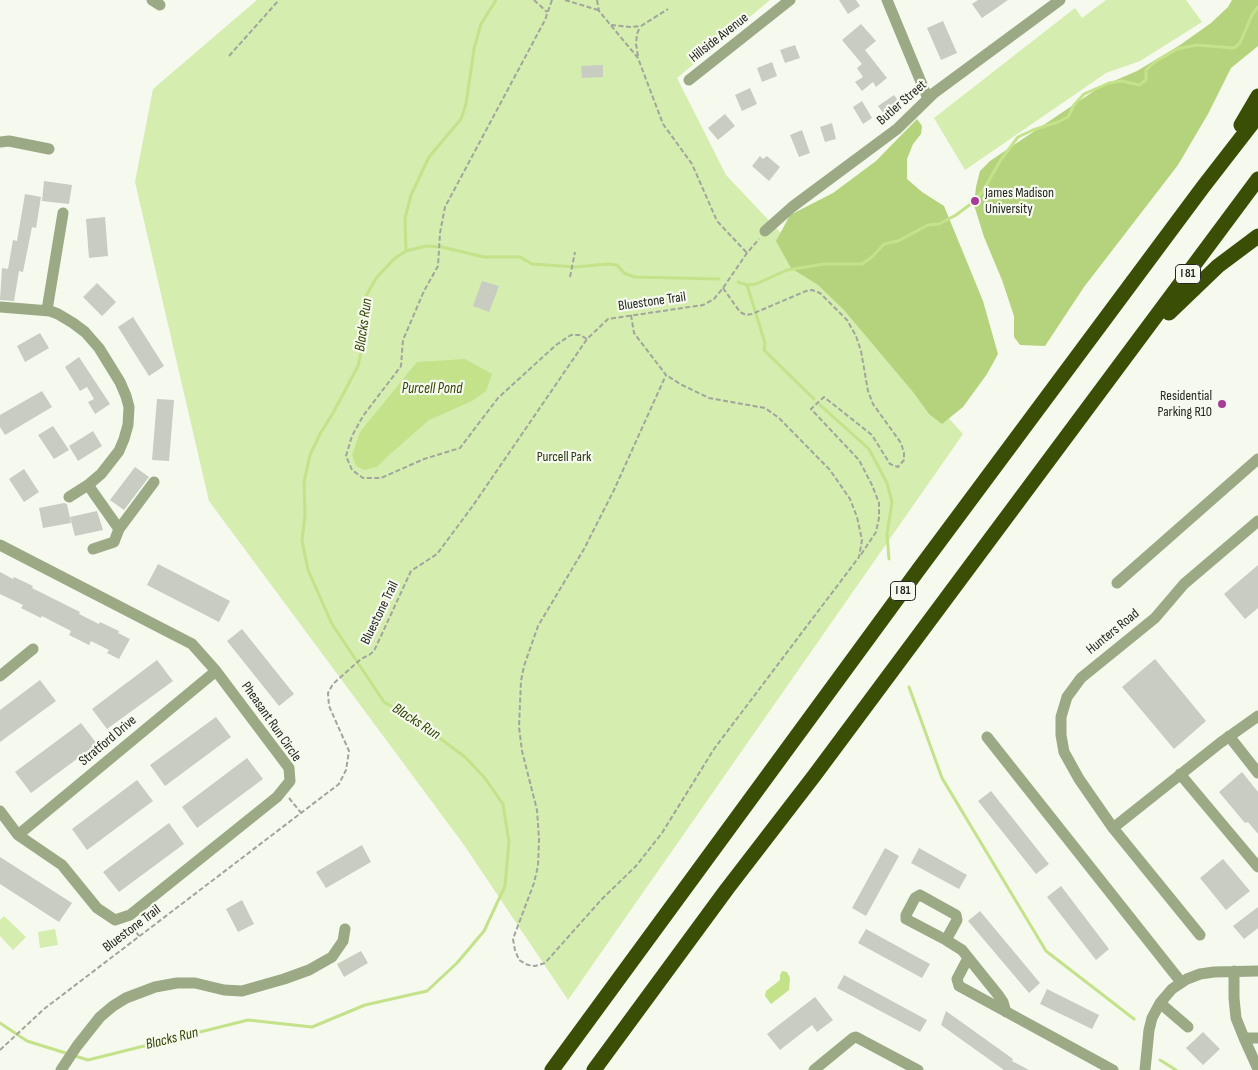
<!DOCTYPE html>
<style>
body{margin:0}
canvas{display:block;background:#f5f9ee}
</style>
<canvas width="1258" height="1070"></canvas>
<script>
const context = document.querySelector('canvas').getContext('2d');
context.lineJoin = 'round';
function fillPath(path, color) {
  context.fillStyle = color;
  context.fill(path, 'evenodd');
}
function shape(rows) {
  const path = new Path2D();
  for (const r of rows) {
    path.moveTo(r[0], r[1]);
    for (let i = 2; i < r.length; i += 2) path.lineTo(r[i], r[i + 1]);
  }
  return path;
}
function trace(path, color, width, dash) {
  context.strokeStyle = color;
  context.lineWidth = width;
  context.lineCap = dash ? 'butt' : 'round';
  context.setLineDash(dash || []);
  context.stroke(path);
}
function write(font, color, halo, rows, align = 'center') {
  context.font = font + ' "Sofia Sans Condensed",sans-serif';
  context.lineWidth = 4.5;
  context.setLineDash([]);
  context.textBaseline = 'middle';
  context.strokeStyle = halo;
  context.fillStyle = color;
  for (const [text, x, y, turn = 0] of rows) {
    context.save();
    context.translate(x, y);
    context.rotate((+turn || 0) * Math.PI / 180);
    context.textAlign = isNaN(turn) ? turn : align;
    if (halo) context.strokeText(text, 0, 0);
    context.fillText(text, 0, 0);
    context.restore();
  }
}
const green = shape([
 [257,0,770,0,677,78,726,175,777,229,963,434,568,1000,464,845,209,501,135,182,153,89],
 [1106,0,1186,0,1202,22,1140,61,1106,73,965,170,934,118,1075,8,1082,18],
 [4,916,26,937,13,950,0,936,0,920],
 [55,929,58,945,40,948,38,932]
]);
const forest = shape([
 [1232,0,1258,0,1258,46,1231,68,1208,114,1178,165,1084,287,1045,346,1020,345,1014,337,1014,316,1002,280,984,237,974,205,976,187,980,171,990,161,1100,87,1137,71,1180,45,1211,23,1228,7],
 [917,119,922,126,921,134,913,144,907,159,907,179,922,192,944,206,983,301,998,354,987,374,963,407,942,424,929,414,913,392,844,310,818,285,791,268,776,241,790,215,833,193,876,161]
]);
const water = shape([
 [465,359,492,374,486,391,472,401,429,420,388,456,377,467,364,470,356,466,352,455,360,432,417,362],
 [782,971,787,972,790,978,789,990,771,1004,765,996,766,991,780,980,780,975]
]);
const stream = shape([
 [406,251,426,246,442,247,484,257,520,257,532,264,575,267,607,264,617,265,624,273,634,277,719,279],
 [738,282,747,285,756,284,787,270,824,264,862,264,873,256,884,244,898,241,928,225,939,224,956,215,972,203,983,191,1000,161,1018,137,1033,130,1058,122,1068,117,1074,105,1084,94,1109,83,1122,81,1139,85,1146,80,1146,70,1155,62,1177,49,1196,45,1234,48,1240,43,1252,15,1258,7],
 [747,285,765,343,764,350,814,399],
 [820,405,869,449,887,483,892,502,887,534,889,559],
 [909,687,942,778,1046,951,1134,1019],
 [0,1023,27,1041,88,1060,248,1020,312,1027,365,1005,427,991,457,963,484,931,505,886,509,842,503,804,484,777,465,757,414,719,384,702,332,624,308,570,302,541,305,515,304,482,310,455,320,434,333,413,358,366,361,352,361,314,366,296,377,277,394,259,406,251,405,218,411,195,429,157,461,119,466,104,474,49,481,24,496,0],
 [1160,1060,1176,1070]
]);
const building = shape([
 [839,0,856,0,860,6,848,14],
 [978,0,1008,0,982,18,972,4],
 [943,21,957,53,941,60,927,28],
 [861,24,876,41,865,50,887,78,876,87,873,82,862,91,855,82,863,77,857,68,862,64,842,40],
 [795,45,800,58,785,63,780,50],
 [772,62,777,76,762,82,757,68],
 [603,65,603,77,582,78,581,66],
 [750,88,757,104,742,111,735,95],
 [894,95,902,106,887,118,878,106],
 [862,101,872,118,863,124,853,107],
 [725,114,735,126,718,140,708,128],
 [832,123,836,139,825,142,820,127],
 [802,130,810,153,799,157,790,135],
 [760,156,763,159,767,156,780,167,769,181,752,166],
 [44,181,72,185,69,204,42,201],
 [25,194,41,197,36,228,32,227,23,272,19,271,14,301,0,300,2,268,8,269,13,240,17,241],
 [105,217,108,256,89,258,86,219],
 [482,281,499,286,489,312,473,306],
 [97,283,116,302,102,316,83,297],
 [133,317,164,366,149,376,118,327],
 [40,333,49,348,25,362,17,346],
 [79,357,110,404,95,414,88,402,94,399,87,387,80,391,65,367],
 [42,391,52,407,5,435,0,427,0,415],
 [157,399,174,400,169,461,152,460],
 [53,426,69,450,54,459,38,435],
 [93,431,102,446,78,461,69,446],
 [135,467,149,477,124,510,110,500],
 [24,469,39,492,24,502,9,479],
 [64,503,67,504,71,523,43,528,39,508],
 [97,511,103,530,75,536,70,517],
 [158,564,230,601,219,622,147,585],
 [1258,565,1258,608,1245,619,1224,594],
 [0,572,13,579,14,577,33,586,32,588,80,612,79,614,99,624,100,622,119,631,118,633,130,639,119,659,107,653,109,650,91,641,89,645,69,635,71,631,42,616,41,618,21,608,23,605,0,594],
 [242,629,294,694,279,706,227,641],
 [1155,659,1206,721,1174,749,1122,687],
 [157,660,173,681,107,729,92,709],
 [40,680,56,701,0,742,0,710],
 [216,717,231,737,165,786,150,765],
 [81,723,97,744,31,793,15,772],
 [247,758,263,779,197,828,182,807],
 [1242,772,1258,792,1258,834,1248,822,1245,823,1219,792],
 [137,780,153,801,87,850,72,829],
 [991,791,1049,864,1036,874,978,801],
 [169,823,184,844,119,892,103,872],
 [362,845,371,862,326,888,316,872],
 [885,848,899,856,866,916,852,908],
 [919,848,967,875,959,889,911,863],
 [0,857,72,903,59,922,0,884],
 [1223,859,1250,891,1226,910,1200,878],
 [1061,886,1109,949,1096,960,1047,897],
 [242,900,254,924,238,932,226,909],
 [1258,907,1258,928,1244,939,1233,926],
 [980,911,1040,983,1029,993,968,921],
 [866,929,930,964,922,978,858,943],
 [361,951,368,963,344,977,337,964],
 [844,975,927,1020,920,1032,837,988],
 [1047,989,1099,1015,1092,1029,1040,1004],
 [815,997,833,1020,817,1032,812,1025,780,1050,767,1034],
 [946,1011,1013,1059,1012,1061,1029,1070,1004,1070,941,1025],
 [1203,1032,1220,1049,1203,1065,1186,1048]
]);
const path = shape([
 [534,0,547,12],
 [552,0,545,20,445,207,440,233,438,266,424,291,403,340,401,366,363,416,352,436,346,456,352,470,363,478,381,478,424,459,460,448,498,398,556,345,571,335,580,335,587,339],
 [565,0,598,10],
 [597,0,599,11,638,58,663,124,692,164,717,221,747,253],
 [611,25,630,27,641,26,668,9],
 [229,56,279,0],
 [638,56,636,44,637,34,640,27],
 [570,277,575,252],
 [723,288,740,312,746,315,752,314,806,291,812,290,820,293,847,320,856,336,861,351,868,391,873,404,901,443,904,453,904,460,898,467,890,464,872,435,824,397,811,409,859,460,872,485,879,503,879,518,876,532,860,556],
 [631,315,634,333,666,375,614,490,584,549,538,626,524,666,521,681,519,727,522,751,537,810,539,839,538,866,534,883,513,939,515,950,519,960,528,965,535,966,545,963,601,900,636,866,662,833,714,749,859,557,862,540,857,517,850,499,830,470,779,418,765,408,709,398,682,385,666,375],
 [289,798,302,814],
 [132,926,139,936],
 [0,1050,44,1009,339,784,346,770,349,751,329,706,328,693,333,684,361,659,369,655,374,651,411,571,437,554,472,507,587,339,608,319,703,305,714,299,723,288,747,253,759,239]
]);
const minor = shape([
 [152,0,160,5],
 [887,0,928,99],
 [689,80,790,0],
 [0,142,9,141,49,149],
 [765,231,792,207,897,129,934,93,1060,0],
 [0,307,50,311,58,314,73,323,85,332,99,348,120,382,126,396,129,407,128,425,124,439,119,451,101,474,88,485,69,497],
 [47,310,63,213],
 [88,485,119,529,154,482],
 [0,545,192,644,216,671,289,768,290,781,277,797,130,915,115,920,97,908,62,865,18,835,0,811],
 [93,549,114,542,119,529],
 [1117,583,1258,459],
 [0,676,33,649],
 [1229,736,1258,773],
 [987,737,1181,982],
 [1180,774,1258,867],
 [1113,828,1220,743,1258,716],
 [18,835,216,671],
 [920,895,956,915,957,920,946,940,906,919,906,915,915,898,920,895],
 [1200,935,1113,828,1079,779,1064,752,1061,735,1061,717,1067,697,1081,678,1155,618,1184,584,1258,521],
 [946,940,962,950,999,996,1003,1002,1006,1012],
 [968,958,957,979,959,986,1113,1070],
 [1234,971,1234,998,1236,1018,1244,1038,1258,1038],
 [1160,1003,1188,1027],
 [1244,1038,1258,1069],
 [61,1070,77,1046,100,1017,113,1006,126,998,155,987,177,983,195,983,224,990,242,991,284,979,309,970,332,957,343,941,345,929],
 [814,1070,853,1038,856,1037,918,1070],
 [1145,1070,1149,1030,1152,1018,1160,1003,1172,989,1187,979,1200,974,1214,972,1258,971]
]);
const highway = shape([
 [1241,125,1258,96],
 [1169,313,1218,266,1258,236],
 [552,1070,919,569,1203,187,1258,116],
 [594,1070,727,889,814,776,1258,179]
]);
const markers = [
 [975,201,5,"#a93b98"],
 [1222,404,5,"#a93b98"]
];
const shields = [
 [1188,274,25],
 [903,591,25]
];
const shieldNames = [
 ["I 81",1188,274],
 ["I 81",903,591]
];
const streetNames = [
 ["Hillside Avenue",719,38,-38],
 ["Butler Street",902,103,-41],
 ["Bluestone Trail",652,302,-8],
 ["Bluestone Trail",380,613,-64],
 ["Hunters Road",1113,632,-39],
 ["Pheasant Run Circle",271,722,55],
 ["Stratford Drive",108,741,-40],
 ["Bluestone Trail",132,929,-37]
];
const poiNames = [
 ["James Madison",985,193],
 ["University",985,209],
 ["Residential",1212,396,"right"],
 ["Parking R10",1212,412,"right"]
];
const parkNames = [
 ["Purcell Park",564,457]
];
const waterNames = [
 ["Blacks Run",364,325,-82],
 ["Purcell Pond",432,389],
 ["Blacks Run",416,722,33],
 ["Blacks Run",172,1039,-14]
];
fillPath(green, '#d5edae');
fillPath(forest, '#b5d37c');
fillPath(water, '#c3e28a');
trace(stream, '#c3e28a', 3);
fillPath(building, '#c8ccc1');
trace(path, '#a2a59d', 2, [5, 2.5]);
trace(minor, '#9ba985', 11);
trace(highway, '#3b4e06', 15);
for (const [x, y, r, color] of markers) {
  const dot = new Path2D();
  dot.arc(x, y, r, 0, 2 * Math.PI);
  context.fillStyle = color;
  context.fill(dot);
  trace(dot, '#f5f9ee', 2);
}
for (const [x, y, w] of shields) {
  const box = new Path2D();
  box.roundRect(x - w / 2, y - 9.5, w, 19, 4);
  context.fillStyle = '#f5f9ee';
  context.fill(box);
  trace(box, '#252622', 1);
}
write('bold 12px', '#252622', null, shieldNames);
write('14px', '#252622', '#f5f9ee', streetNames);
write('14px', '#252622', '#f5f9ee', poiNames, 'left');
write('14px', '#27320e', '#f5f9ee', parkNames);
write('italic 15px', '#314200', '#f5f9ee', waterNames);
</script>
